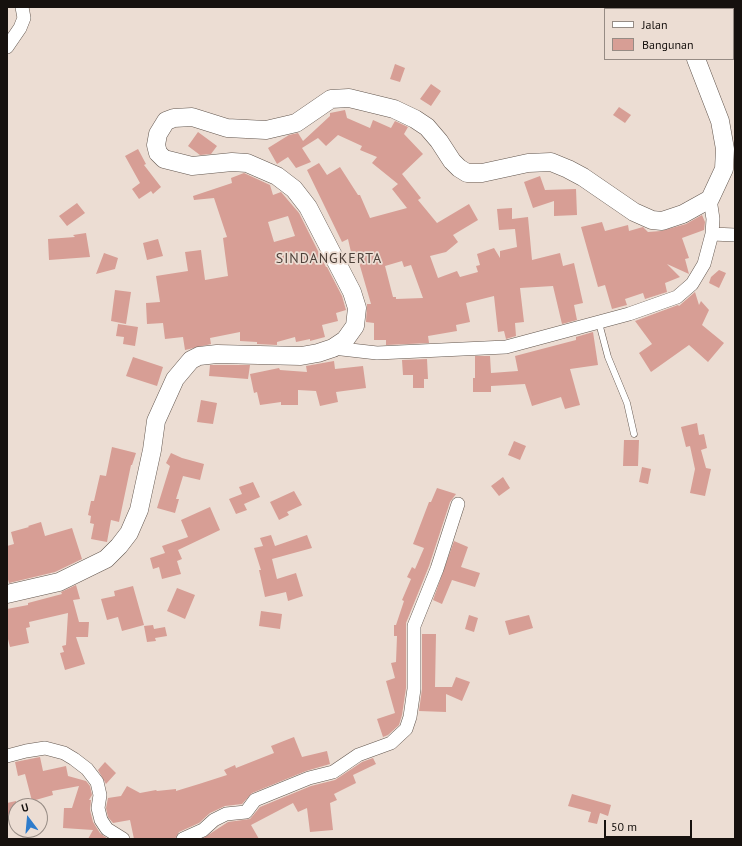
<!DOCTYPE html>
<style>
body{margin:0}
#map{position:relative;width:742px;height:846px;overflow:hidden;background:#ecddd3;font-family:"PT Sans",sans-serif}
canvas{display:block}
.frame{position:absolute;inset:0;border:8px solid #16110e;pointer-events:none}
.legend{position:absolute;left:604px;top:8px;width:130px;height:52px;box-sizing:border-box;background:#ecddd3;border:1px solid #968b84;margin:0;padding:5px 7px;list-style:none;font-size:12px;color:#16110e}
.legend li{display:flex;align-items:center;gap:8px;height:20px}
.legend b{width:20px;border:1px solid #968b84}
.north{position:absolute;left:8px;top:798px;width:40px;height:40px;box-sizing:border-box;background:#ecddd3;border:1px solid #968b84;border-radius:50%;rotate:344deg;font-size:11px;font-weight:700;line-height:16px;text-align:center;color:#16110e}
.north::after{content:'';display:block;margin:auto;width:14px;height:18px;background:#2e7ccc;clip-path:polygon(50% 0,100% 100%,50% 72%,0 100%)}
.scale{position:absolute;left:604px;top:820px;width:88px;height:18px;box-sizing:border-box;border:2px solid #16110e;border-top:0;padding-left:5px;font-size:12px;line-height:14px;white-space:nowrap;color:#16110e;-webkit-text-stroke:3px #ecddd3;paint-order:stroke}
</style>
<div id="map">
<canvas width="742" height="846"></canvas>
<div class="frame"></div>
<ul class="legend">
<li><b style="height:5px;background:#fff"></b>Jalan</li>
<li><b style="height:11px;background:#d79e95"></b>Bangunan</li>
</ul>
<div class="north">U</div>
<div class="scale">50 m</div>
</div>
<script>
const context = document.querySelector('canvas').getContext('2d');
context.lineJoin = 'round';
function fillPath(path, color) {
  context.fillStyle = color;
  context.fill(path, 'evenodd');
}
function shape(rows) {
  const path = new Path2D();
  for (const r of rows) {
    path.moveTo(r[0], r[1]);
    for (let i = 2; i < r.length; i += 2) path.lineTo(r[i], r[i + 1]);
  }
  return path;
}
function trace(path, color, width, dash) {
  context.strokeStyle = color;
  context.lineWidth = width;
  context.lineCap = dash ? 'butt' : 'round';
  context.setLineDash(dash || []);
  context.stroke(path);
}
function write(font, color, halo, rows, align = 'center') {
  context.font = font + ' "PT Sans",sans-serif';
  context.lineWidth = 3.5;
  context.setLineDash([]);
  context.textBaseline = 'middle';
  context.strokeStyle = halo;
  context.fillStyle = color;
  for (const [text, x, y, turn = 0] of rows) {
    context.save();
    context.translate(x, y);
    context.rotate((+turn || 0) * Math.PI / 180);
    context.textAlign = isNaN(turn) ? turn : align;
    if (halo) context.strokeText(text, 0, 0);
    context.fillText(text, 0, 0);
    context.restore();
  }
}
const building = shape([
 [395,64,405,68,400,82,390,79],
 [431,84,441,91,431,106,420,99],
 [619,107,631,115,625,123,613,115],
 [345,110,347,118,370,128,373,120,391,128,395,121,408,127,404,134,423,154,402,174,421,198,418,200,437,223,469,204,478,220,453,235,458,242,446,252,430,256,438,278,457,271,460,277,478,272,476,266,480,265,477,254,494,248,500,258,500,251,517,247,515,229,499,230,497,209,512,208,512,219,528,217,532,260,560,253,563,266,574,263,583,303,574,305,577,320,562,324,553,286,520,288,524,322,515,323,516,336,506,339,504,331,498,332,494,296,466,303,470,322,456,325,457,331,428,336,429,343,386,345,386,340,374,340,374,323,366,322,367,304,371,304,358,259,353,261,348,239,342,242,307,170,319,163,327,175,340,167,358,195,360,195,370,218,407,208,392,189,398,184,372,163,377,157,360,150,362,146,338,135,326,146,318,138,302,148,311,162,296,168,288,157,277,164,268,148,289,135,298,133,303,141,330,116,330,113],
 [402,261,404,267,411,265,423,298,396,299,396,297,393,297,385,266],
 [198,132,217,146,211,154,200,155,188,146],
 [138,149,146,164,144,165,161,187,153,194,151,191,139,199,132,189,140,183,125,156],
 [244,173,270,185,273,195,281,192,299,213,326,267,327,267,342,296,346,310,336,313,338,321,322,325,325,337,310,341,310,339,296,342,295,337,277,342,277,345,257,344,257,342,240,341,240,332,210,338,211,344,185,350,183,337,165,339,163,323,147,324,146,303,160,302,156,276,188,271,185,252,201,250,205,280,228,276,223,238,227,237,214,198,194,200,193,196,232,183,231,178],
 [288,216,295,236,274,242,268,222],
 [540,176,545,190,576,189,577,215,554,216,554,201,533,208,524,182],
 [77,203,85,213,67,226,59,216],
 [702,215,705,222,704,230,682,238,689,258,685,259,689,274,667,264,680,277,665,283,667,292,645,299,643,293,625,299,627,305,612,309,605,285,598,287,581,227,602,222,605,231,628,225,629,231,643,227,648,232,661,231,686,224],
 [86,233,90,257,49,260,48,239,75,237,73,235],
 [158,239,163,256,147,260,143,243],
 [104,253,118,258,115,269,96,274],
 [719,270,726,273,719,288,709,283,711,277],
 [115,290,131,292,126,324,111,321],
 [695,292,699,305,701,301,709,310,702,325,724,343,708,362,689,345,651,372,639,353,652,344,635,321,678,305,679,306],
 [118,324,138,327,135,346,123,344,124,337,116,336],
 [593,332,598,365,570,369,580,405,565,409,561,397,532,406,525,384,491,386,491,392,473,392,473,378,475,378,475,356,490,356,491,373,518,371,515,356,576,340,576,337],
 [133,357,163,367,157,386,126,376],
 [427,359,428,379,424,379,424,388,413,388,413,375,403,375,402,360],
 [334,361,335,369,363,366,366,388,336,392,338,402,320,406,316,391,298,390,298,405,281,405,281,402,260,405,257,392,254,393,250,374,279,368,280,370,307,372,306,366],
 [210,365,250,365,248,379,209,376],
 [201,400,217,403,213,424,197,422],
 [697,423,699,435,704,434,707,448,701,450,706,468,711,469,705,496,690,493,695,469,690,446,686,447,681,427],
 [624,440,639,440,638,466,623,466],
 [514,441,526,446,520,460,508,455],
 [112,447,136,453,132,465,131,465,119,522,111,520,107,542,91,539,94,524,90,523,91,516,88,515,91,501,94,501,100,475,106,476],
 [171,453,182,458,204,464,200,480,183,476,176,499,179,499,175,513,157,508,170,466,166,463],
 [642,467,651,469,648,484,639,482],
 [503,477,510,488,499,496,491,486],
 [253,482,260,497,244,504,247,510,236,514,229,499,242,494,239,487],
 [437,488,456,494,450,502,429,566,406,623,406,688,402,715,399,725,388,735,383,737,377,719,395,713,386,681,395,678,391,663,396,662,397,636,394,636,394,625,396,625,404,601,402,600,411,579,407,577,412,567,415,569,424,548,413,544,429,502,431,502],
 [294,491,302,505,287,512,289,515,279,520,270,502],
 [210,507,220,530,178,550,182,559,177,561,181,574,162,579,159,567,153,569,150,558,165,553,162,546,188,537,181,520],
 [41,522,45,536,72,528,82,559,55,572,9,583,7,576,7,546,14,544,11,532,29,527,28,526],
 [271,535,275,546,307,535,312,548,272,559,277,579,296,573,303,596,288,601,286,592,265,597,259,570,261,570,254,548,263,546,260,538],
 [454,541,468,547,461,567,480,573,475,587,452,580,442,604,433,600],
 [76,585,80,599,73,600,79,622,89,622,88,637,76,637,85,664,65,670,60,653,64,652,62,646,66,645,68,613,29,622,30,627,26,628,29,643,10,647,7,635,7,609,28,605,28,603,62,594,61,592],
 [133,586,144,625,122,631,118,617,107,620,101,599,115,596,114,591],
 [177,588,195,595,185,619,167,611],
 [261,611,282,614,280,629,259,626],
 [469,615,478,618,474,632,465,629],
 [529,615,533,628,509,635,505,621],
 [153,625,154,629,165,627,167,636,155,638,156,641,147,642,144,626],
 [422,634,436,634,435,687,452,687,456,677,470,682,462,701,446,694,446,712,419,711,422,689],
 [294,737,302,757,327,751,330,764,306,771,252,793,242,804,225,806,210,813,199,823,179,832,175,839,134,839,130,820,113,823,108,817,106,808,108,798,121,796,127,786,140,793,156,790,157,791,176,789,176,791,199,784,227,775,224,770,235,765,236,768,274,753,271,746],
 [40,757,43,771,66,766,68,776,86,781,90,786,92,795,89,800,91,800,90,810,93,822,100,833,108,839,88,839,93,830,63,828,64,808,72,808,79,786,52,791,53,795,32,801,25,774,18,776,15,762],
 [373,758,376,764,353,775,356,783,334,794,337,800,330,803,333,830,310,832,307,808,298,812,293,803,251,825,259,839,202,839,228,822,250,819,260,807,311,786,335,780,362,762],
 [105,762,116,773,106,784,98,770],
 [572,794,611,805,608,816,600,813,597,824,588,822,591,812,568,806],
 [16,801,16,813,7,815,7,803]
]);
const service = shape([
 [599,323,608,357,627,403,634,434]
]);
const minor = shape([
 [7,47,20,28,24,18,22,7],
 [710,199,713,219,712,234,735,235],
 [333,348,377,353,506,347,629,314,677,297,692,284,704,264,712,234],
 [7,756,26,751,45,748,64,753,74,759,87,769,97,782,100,795,98,808,101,820,107,829,123,839],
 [183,839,203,830,214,820,226,814,246,812,255,800,309,778,333,772,358,755,391,743,406,729,410,717,414,689,414,626,437,569,458,504]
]);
const secondary = shape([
 [679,7,679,9],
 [7,594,59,582,106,559,119,546,129,533,139,510,152,450,156,421,175,379,191,360,199,356,217,354,301,356,318,353,333,348,345,340,355,326,357,308,352,292,308,207,294,189,277,176,247,163,232,162,192,166,164,159,158,153,156,145,158,134,166,121,174,118,192,117,227,128,266,130,296,123,331,99,349,98,394,109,415,119,427,127,439,141,452,161,459,168,467,173,482,173,528,163,551,162,568,169,583,177,634,212,652,220,662,221,683,214,710,199,724,169,725,149,720,121,696,59]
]);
const quarterNames = [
 ["SINDANGKERTA",329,259]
];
fillPath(building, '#d79e95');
trace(service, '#63574f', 7);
trace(minor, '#63574f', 14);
trace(secondary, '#63574f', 19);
trace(service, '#fff', 6);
trace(minor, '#fff', 13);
trace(secondary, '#fff', 18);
context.letterSpacing = '1px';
write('14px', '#4d413a', '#ecddd3', quarterNames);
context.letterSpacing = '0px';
</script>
